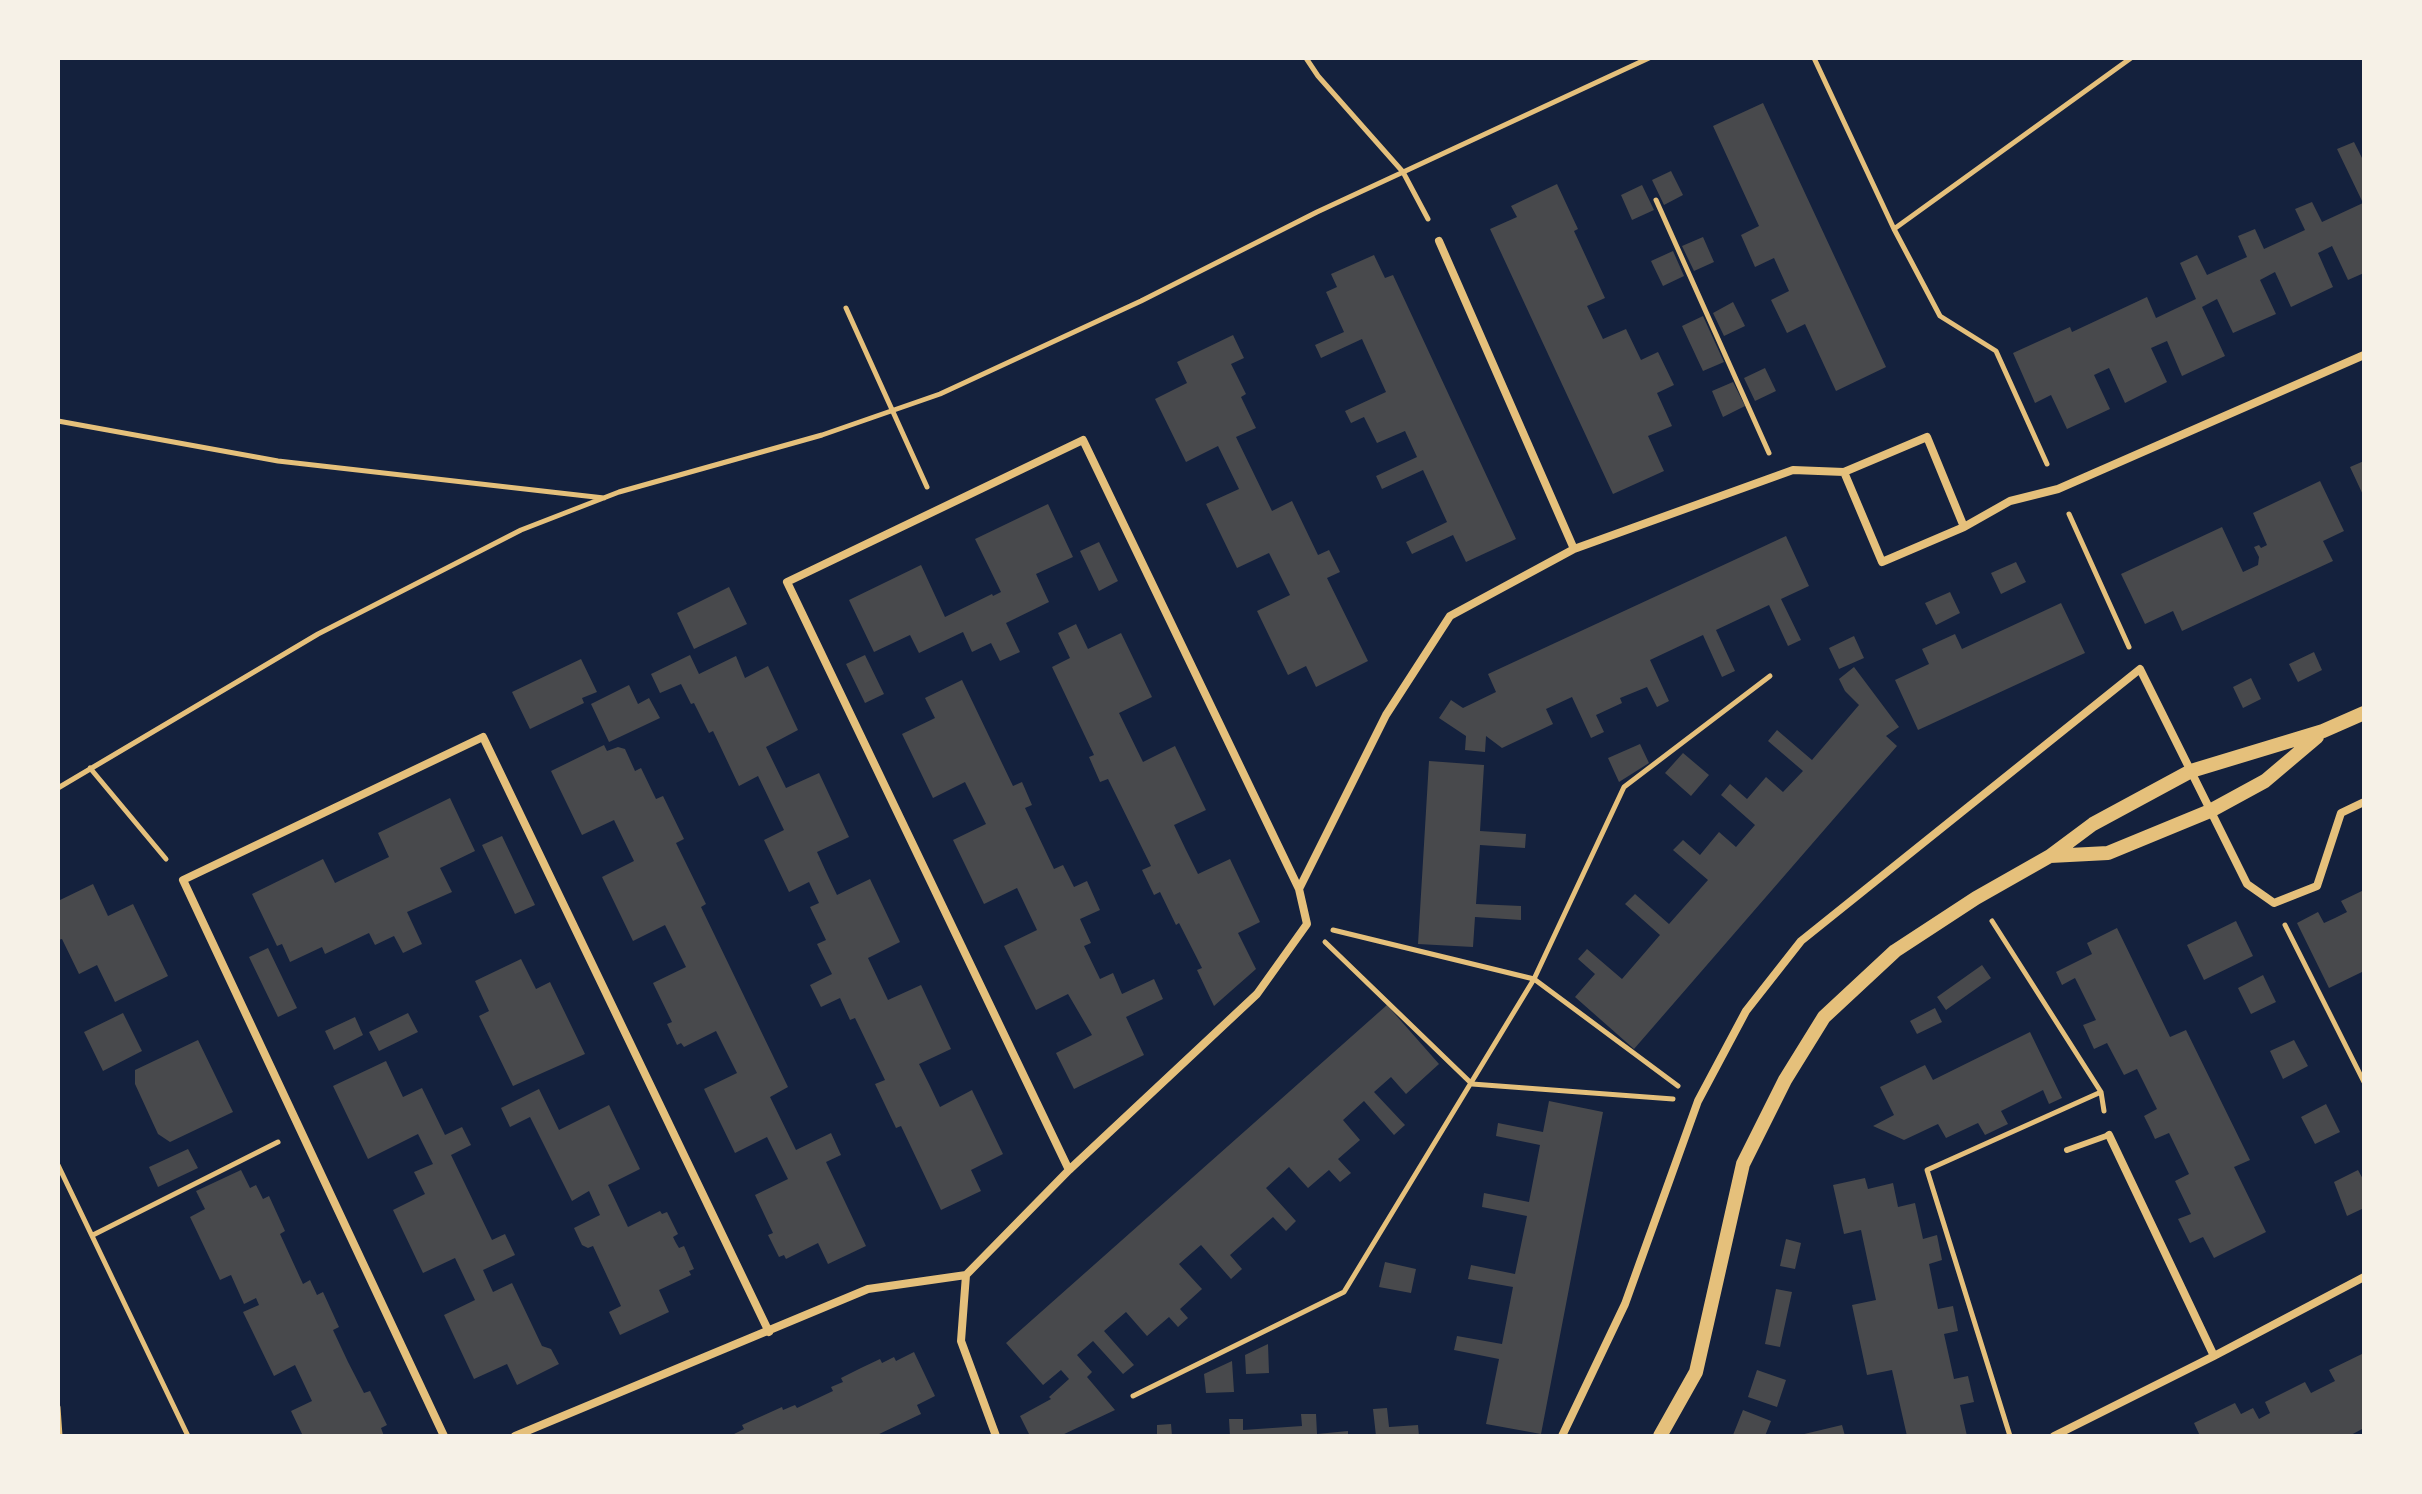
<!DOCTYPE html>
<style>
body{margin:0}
#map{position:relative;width:2422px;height:1494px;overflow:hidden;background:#14213d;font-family:"Fira Sans Condensed",sans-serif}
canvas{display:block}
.frame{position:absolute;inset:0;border:60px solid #f6f1e7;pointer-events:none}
</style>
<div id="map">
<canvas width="2422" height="1494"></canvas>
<div class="frame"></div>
</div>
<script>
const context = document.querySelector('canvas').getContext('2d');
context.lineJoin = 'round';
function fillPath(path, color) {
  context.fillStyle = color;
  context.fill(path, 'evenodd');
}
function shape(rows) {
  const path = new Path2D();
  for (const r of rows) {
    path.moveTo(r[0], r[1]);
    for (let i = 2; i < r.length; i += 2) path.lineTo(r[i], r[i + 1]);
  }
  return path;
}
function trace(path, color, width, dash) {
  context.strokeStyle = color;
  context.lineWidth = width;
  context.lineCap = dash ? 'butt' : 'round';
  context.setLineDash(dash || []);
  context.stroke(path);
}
const building = shape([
 [1763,103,1886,367,1836,391,1805,324,1787,333,1771,300,1789,291,1774,258,1755,267,1741,235,1759,226,1713,126],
 [2354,142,2364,162,2364,273,2348,280,2332,246,2318,253,2333,287,2291,307,2275,272,2260,280,2276,314,2233,333,2217,299,2202,307,2225,356,2182,376,2167,341,2151,348,2167,382,2125,403,2109,368,2094,375,2110,409,2067,429,2051,395,2035,403,2013,353,2070,327,2072,332,2147,297,2156,318,2196,299,2180,263,2197,255,2207,275,2247,257,2238,236,2255,229,2264,249,2305,230,2295,209,2312,202,2322,222,2363,203,2337,149],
 [1671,171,1683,195,1664,205,1652,180],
 [1557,184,1578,229,1574,231,1605,298,1587,306,1603,339,1626,329,1641,360,1658,352,1674,385,1657,393,1672,426,1648,436,1664,471,1613,494,1490,229,1517,217,1511,206],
 [1642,185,1654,210,1632,220,1621,195],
 [1703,237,1714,262,1694,271,1682,246],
 [1673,251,1684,276,1663,286,1651,261],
 [1374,255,1385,278,1393,275,1516,539,1466,562,1453,535,1412,554,1406,542,1447,522,1423,470,1382,489,1376,476,1417,457,1405,431,1377,443,1364,417,1351,423,1345,411,1386,392,1362,339,1321,358,1315,345,1344,332,1326,292,1337,287,1331,274],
 [1733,302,1745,326,1724,336,1713,313],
 [1703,316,1724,362,1703,371,1682,326],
 [1233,335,1244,358,1231,364,1246,394,1241,397,1256,428,1236,437,1272,511,1292,501,1318,555,1329,550,1340,572,1327,578,1368,661,1316,687,1306,666,1288,675,1257,611,1290,595,1269,553,1237,568,1206,504,1239,489,1218,446,1186,462,1155,399,1187,383,1177,362],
 [1765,368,1776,391,1755,401,1744,378],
 [1733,382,1745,406,1723,417,1712,391],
 [2364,461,2364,497,2350,467],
 [2320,481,2344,531,2323,541,2333,561,2182,631,2173,611,2145,624,2121,574,2222,527,2243,572,2258,565,2259,557,2254,547,2259,545,2261,548,2267,545,2253,513],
 [1048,504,1073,557,1036,574,1049,602,1006,623,1020,652,1000,661,991,643,972,652,963,632,919,653,910,635,874,652,849,600,921,565,945,617,992,594,993,596,1001,592,975,539],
 [1786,536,1809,586,1781,599,1801,640,1788,646,1769,605,1716,630,1735,671,1722,677,1703,635,1650,660,1669,701,1657,707,1647,687,1620,698,1622,703,1596,715,1604,732,1591,738,1572,697,1546,709,1553,724,1502,748,1486,736,1485,752,1465,750,1466,736,1439,718,1451,700,1463,708,1496,692,1488,674],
 [1099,542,1118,581,1099,591,1080,551],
 [2016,562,2026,582,2001,594,1991,573],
 [729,587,747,624,694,649,677,613],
 [1950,592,1960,613,1936,625,1925,603],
 [2061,603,2085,653,1918,730,1895,680,1929,664,1922,649,1955,634,1962,649],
 [1076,624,1088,649,1121,633,1152,697,1119,713,1143,762,1175,746,1206,810,1174,825,1186,850,1198,874,1230,859,1260,922,1238,933,1256,969,1214,1006,1197,970,1202,968,1179,923,1176,925,1160,892,1154,895,1142,870,1151,866,1108,779,1100,782,1089,757,1094,755,1052,667,1070,658,1058,633],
 [1854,636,1864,658,1839,669,1829,648],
 [2314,652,2322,670,2298,682,2289,664],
 [690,655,699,674,736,656,745,678,768,666,798,730,766,747,786,788,819,773,849,837,817,852,827,874,837,895,870,879,900,942,868,958,888,1000,921,985,951,1049,919,1064,930,1086,940,1107,972,1090,1003,1154,971,1170,981,1191,941,1210,901,1126,896,1128,875,1084,885,1080,855,1018,850,1020,840,998,821,1007,810,985,832,974,817,944,826,940,810,907,819,903,809,882,789,892,764,840,784,830,758,776,739,786,713,731,709,733,694,703,691,704,681,684,660,693,651,674],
 [865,655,884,694,865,703,846,664],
 [581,659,597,692,582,698,584,703,530,729,512,692],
 [1854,667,1899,727,1886,736,1897,746,1634,1049,1575,997,1595,974,1578,959,1587,949,1622,979,1660,935,1625,904,1635,894,1669,924,1708,880,1673,850,1683,840,1700,855,1719,832,1736,847,1755,825,1721,795,1730,784,1747,799,1766,777,1783,792,1803,771,1768,741,1777,730,1812,760,1859,705,1845,691,1839,679],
 [2251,678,2261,699,2243,708,2233,687],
 [962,680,1013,786,1022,782,1032,805,1025,808,1054,869,1063,865,1074,887,1087,881,1100,910,1080,919,1091,943,1084,946,1100,979,1113,973,1122,994,1154,979,1163,999,1126,1017,1144,1055,1074,1089,1056,1053,1092,1035,1068,994,1036,1010,1004,946,1037,930,1017,888,984,904,953,840,986,824,965,782,933,798,902,734,935,718,925,698],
 [629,685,638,704,649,698,660,718,609,742,591,704],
 [1640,744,1649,763,1619,782,1608,758],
 [604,745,607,751,618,747,625,749,635,771,641,768,656,799,663,796,684,839,676,843,706,904,701,907,788,1087,770,1097,796,1150,831,1133,841,1155,826,1162,866,1246,828,1264,818,1243,786,1259,784,1255,779,1257,768,1235,773,1233,755,1195,788,1179,767,1137,735,1153,704,1089,737,1073,716,1031,684,1047,681,1043,677,1045,667,1024,672,1022,653,983,686,967,665,925,633,941,602,877,634,861,614,820,582,835,551,771],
 [1683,753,1709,775,1691,796,1665,773],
 [1429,761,1484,765,1480,831,1526,834,1525,848,1480,845,1476,904,1521,906,1521,920,1475,917,1473,947,1418,944],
 [450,798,475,851,440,868,452,892,407,912,422,944,403,953,394,936,375,945,369,933,325,954,322,947,290,962,282,944,277,946,252,894,323,859,335,883,389,857,378,833],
 [502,836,535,905,515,914,482,845],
 [93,884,108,916,133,904,168,976,115,1002,97,965,79,974,62,939,58,940,58,901],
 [2364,890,2364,971,2329,988,2297,923,2318,912,2324,923,2335,918,2347,912,2341,901],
 [2236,921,2253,956,2204,980,2187,945],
 [2117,928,2170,1037,2186,1030,2250,1160,2234,1167,2266,1232,2214,1258,2203,1237,2190,1243,2178,1219,2191,1214,2175,1181,2189,1174,2169,1133,2155,1139,2150,1128,2144,1116,2157,1109,2137,1069,2124,1075,2107,1043,2094,1049,2083,1025,2096,1020,2075,978,2062,985,2056,972,2092,954,2087,943],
 [268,948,297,1008,278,1017,249,957],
 [521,959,536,989,550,982,585,1054,513,1086,479,1016,489,1011,475,981],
 [1982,965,1991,978,1946,1010,1937,997],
 [2263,975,2276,1002,2251,1014,2238,988],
 [1387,1005,1439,1064,1406,1094,1391,1077,1374,1092,1405,1125,1394,1135,1364,1101,1343,1120,1360,1140,1338,1159,1351,1173,1340,1182,1329,1170,1308,1188,1289,1167,1266,1188,1296,1221,1286,1231,1273,1217,1230,1255,1242,1269,1231,1279,1201,1245,1179,1264,1202,1289,1180,1309,1188,1318,1178,1327,1169,1317,1147,1336,1126,1312,1104,1331,1134,1365,1123,1374,1093,1341,1077,1355,1092,1372,1087,1377,1115,1410,1060,1436,1030,1436,1020,1416,1051,1399,1049,1397,1069,1379,1061,1370,1043,1385,1006,1343],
 [1935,1008,1942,1022,1917,1034,1910,1021],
 [123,1013,142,1051,103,1071,84,1032],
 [408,1013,418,1032,379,1051,369,1032],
 [355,1017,363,1035,334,1050,325,1031],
 [2030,1032,2062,1098,2049,1104,2043,1090,2001,1111,2008,1124,1985,1135,1978,1123,1946,1138,1938,1124,1904,1140,1873,1126,1894,1115,1880,1087,1925,1065,1933,1080],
 [198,1040,233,1112,170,1142,158,1134,135,1084,135,1070],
 [2294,1040,2308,1066,2283,1079,2270,1051],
 [386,1061,403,1097,422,1088,445,1135,462,1127,471,1145,451,1155,492,1240,505,1234,515,1255,483,1270,493,1292,512,1283,542,1346,551,1349,559,1364,517,1385,507,1364,474,1379,444,1315,475,1300,455,1258,423,1273,393,1210,425,1194,414,1172,433,1164,418,1134,368,1159,333,1086],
 [539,1089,559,1130,609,1105,640,1169,608,1185,628,1227,660,1211,662,1214,667,1212,678,1234,673,1237,676,1243,679,1248,684,1246,694,1269,689,1271,691,1275,659,1290,669,1312,620,1335,609,1312,621,1306,593,1246,588,1248,582,1245,574,1228,600,1215,589,1191,572,1201,530,1117,510,1127,501,1108],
 [1549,1101,1603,1112,1541,1434,1486,1424,1499,1359,1454,1350,1457,1336,1502,1344,1513,1287,1468,1279,1471,1265,1515,1274,1527,1216,1482,1207,1484,1193,1529,1202,1540,1145,1496,1136,1498,1123,1543,1132],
 [2326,1104,2340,1132,2315,1144,2301,1117],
 [188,1149,198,1168,158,1187,149,1167],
 [241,1170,250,1188,256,1185,263,1199,269,1196,285,1231,280,1234,303,1284,310,1280,317,1295,323,1292,339,1327,333,1330,348,1362,364,1393,370,1391,387,1425,381,1428,384,1436,303,1436,291,1411,312,1401,295,1365,274,1376,243,1312,259,1305,256,1298,244,1304,231,1275,220,1280,190,1217,205,1209,196,1191],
 [2358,1170,2364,1181,2364,1208,2347,1216,2334,1182],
 [1865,1178,1868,1189,1893,1183,1898,1207,1915,1203,1923,1239,1937,1235,1942,1260,1929,1264,1938,1309,1953,1306,1958,1331,1944,1334,1954,1379,1968,1376,1974,1402,1960,1405,1967,1436,1907,1436,1892,1370,1867,1375,1852,1305,1876,1300,1861,1230,1844,1234,1833,1185],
 [1786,1239,1801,1243,1795,1269,1780,1266],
 [1385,1262,1416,1269,1411,1293,1379,1287],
 [1776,1289,1792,1292,1780,1347,1765,1344],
 [1268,1344,1269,1373,1246,1374,1245,1355],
 [914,1352,935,1396,917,1405,921,1414,875,1436,730,1436,744,1429,742,1425,782,1407,783,1410,795,1405,797,1408,833,1391,831,1387,843,1382,841,1378,861,1368,880,1359,882,1363,894,1357,896,1361],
 [2364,1353,2364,1428,2349,1436,2200,1436,2194,1423,2235,1403,2241,1414,2253,1408,2259,1419,2270,1413,2265,1402,2305,1382,2311,1393,2335,1381,2329,1370],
 [1232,1361,1234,1392,1206,1393,1204,1374],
 [1757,1370,1786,1380,1777,1407,1748,1397],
 [1387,1408,1389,1427,1418,1425,1419,1436,1376,1436,1373,1409],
 [1743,1410,1771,1421,1765,1436,1733,1435],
 [1301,1414,1316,1414,1317,1434,1348,1431,1348,1436,1230,1436,1229,1419,1243,1419,1243,1430,1302,1426],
 [1171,1424,1172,1436,1157,1436,1157,1425],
 [1842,1425,1845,1436,1800,1436,1800,1435]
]);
const path = shape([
 [1306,58,1318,76,1403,172,1428,219],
 [1814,58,1894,229,1940,316,1996,351,2047,464],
 [1656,200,1769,453],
 [1894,229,2131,58],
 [846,308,927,487],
 [58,421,278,461,604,498],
 [2069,514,2129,647],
 [90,768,166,859],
 [58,788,318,634,521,530,619,492,822,435,940,394,1141,301,1317,212,1649,58],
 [1992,921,2101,1092,2104,1111],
 [2285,925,2364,1082],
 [1333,930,1534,979,1678,1086],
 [1325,942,1472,1084,1673,1099],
 [58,1165,188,1436],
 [93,1235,278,1142],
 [1133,1396,1344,1292,1534,979,1624,787,1770,676],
 [58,1407,60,1436],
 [2010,1436,1927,1170,2101,1092]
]);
const service = shape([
 [2067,1150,2109,1135]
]);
const minor = shape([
 [1439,241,1574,549],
 [1964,527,1927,437,1844,472,1882,562,1964,527,2010,501,2058,489,2364,355],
 [2109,1135,2214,1356],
 [1069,1170,787,582,1083,440,1299,889],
 [444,1436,183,880,483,737,769,1332],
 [515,1436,868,1289,966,1275],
 [996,1436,961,1341,966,1275,1069,1170,1257,994,1307,924,1299,889,1386,715,1450,616,1574,549,1793,470,1844,472],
 [1562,1436,1625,1304,1698,1101,1746,1011,1801,941,2140,669,2247,884,2274,903,2317,886,2341,813,2364,802],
 [2054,1436,2214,1356,2364,1277]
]);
const tertiary = shape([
 [2050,856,2108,853,2210,811,2265,781,2317,737],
 [1660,1436,1696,1372,1743,1164,1785,1080,1824,1017,1895,951,1976,898,2050,856,2093,824,2191,771,2323,731,2364,713]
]);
fillPath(building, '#48494c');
trace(path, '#e5c07b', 5);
trace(service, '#e5c07b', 6);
trace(minor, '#e5c07b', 8);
trace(tertiary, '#e5c07b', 14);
</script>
